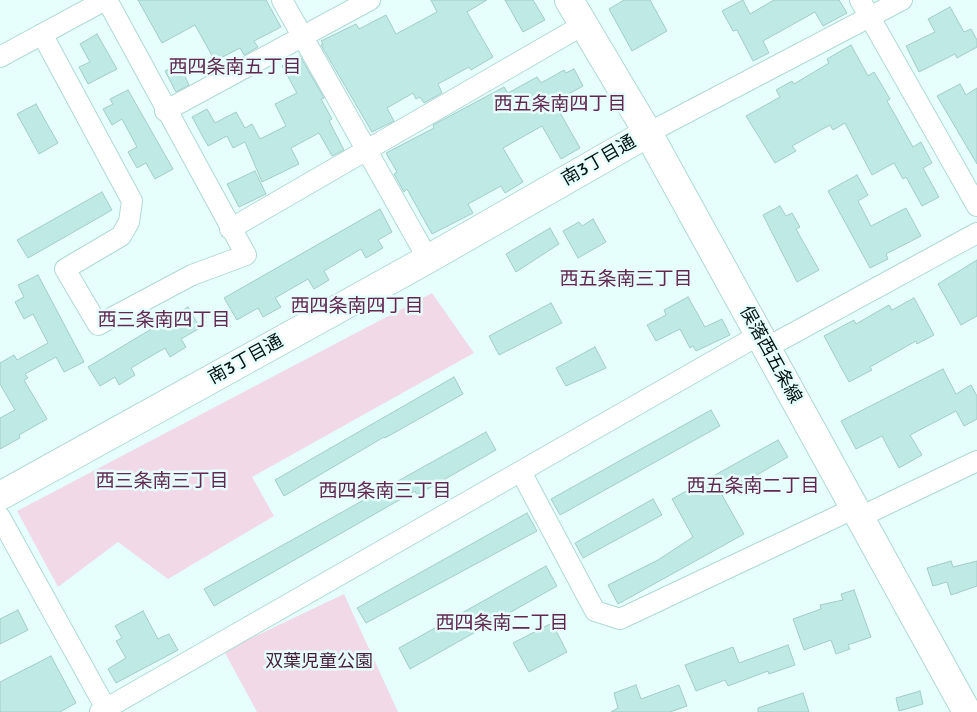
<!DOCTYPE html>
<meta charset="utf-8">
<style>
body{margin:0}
canvas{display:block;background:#e6fffc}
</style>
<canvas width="977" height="712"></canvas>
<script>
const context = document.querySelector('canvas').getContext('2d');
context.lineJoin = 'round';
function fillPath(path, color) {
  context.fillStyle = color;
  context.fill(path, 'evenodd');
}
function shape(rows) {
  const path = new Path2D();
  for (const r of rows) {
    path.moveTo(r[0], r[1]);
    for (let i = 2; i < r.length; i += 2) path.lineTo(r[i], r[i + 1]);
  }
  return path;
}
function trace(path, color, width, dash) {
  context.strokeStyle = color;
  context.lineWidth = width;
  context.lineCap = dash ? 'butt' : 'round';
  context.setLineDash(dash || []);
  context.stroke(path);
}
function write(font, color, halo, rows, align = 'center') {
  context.font = font + ' Signika,"Noto Sans JP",sans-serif';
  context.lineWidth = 5;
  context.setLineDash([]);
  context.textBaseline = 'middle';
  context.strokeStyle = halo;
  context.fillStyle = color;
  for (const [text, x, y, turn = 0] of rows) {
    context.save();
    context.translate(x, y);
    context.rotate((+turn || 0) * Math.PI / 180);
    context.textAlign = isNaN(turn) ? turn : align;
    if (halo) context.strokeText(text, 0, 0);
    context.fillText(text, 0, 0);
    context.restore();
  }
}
const green = shape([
 [432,293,474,353,252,477,274,516,168,579,118,542,58,587,17,511],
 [344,594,398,712,257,712,224,651]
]);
const building = shape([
 [138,0,266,0,281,27,254,41,258,47,244,55,240,48,215,61,195,25,162,43,138,0],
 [431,0,487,0,467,12,493,57,471,70,469,67,438,84,442,93,424,103,420,97,416,99,413,93,387,108,394,121,372,132,321,45,323,44,321,41,356,24,359,29,386,15,396,34,437,12,431,0],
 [505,0,533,0,545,20,523,32,505,0],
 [624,0,650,0,667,31,632,51,609,9,624,0],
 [743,0,750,14,774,0,839,0,847,13,823,26,815,12,763,41,769,53,753,61,737,30,733,31,722,11,743,0],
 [950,7,964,32,971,29,977,40,977,47,957,58,955,54,919,72,906,46,935,32,928,19,950,7],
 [97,34,117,69,88,84,79,67,90,62,80,44,97,34],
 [851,45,868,76,874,72,890,99,887,101,913,147,921,142,932,163,923,168,939,197,922,206,906,177,903,179,894,163,872,175,845,123,833,130,830,125,792,146,796,151,775,163,746,116,780,97,776,90,792,81,794,84,829,63,827,59,851,45],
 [300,56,324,98,321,99,332,119,329,121,344,150,332,156,319,133,291,148,299,164,262,182,245,142,233,148,227,136,208,146,192,117,207,109,215,123,236,112,245,128,252,124,260,139,286,126,275,104,297,93,282,66,300,56],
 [179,64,189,85,176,92,165,71,179,64],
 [574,69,583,86,554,102,580,148,561,159,542,126,503,148,523,182,505,193,501,186,468,204,473,213,432,234,407,189,404,192,394,174,397,172,386,153,434,128,433,125,504,87,508,93,537,77,541,83,564,70,566,73,574,69],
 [960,84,966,95,977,88,977,164,937,96,960,84],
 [128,90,173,169,155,179,146,163,137,168,128,152,137,147,122,119,112,125,103,109,113,104,110,99,128,90],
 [36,104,58,143,39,154,17,114,36,104],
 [255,171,266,194,239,207,227,184,255,171],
 [857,175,868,195,858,201,871,226,906,208,921,236,886,254,888,259,870,268,828,191,857,175],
 [102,192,112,210,28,258,17,240,102,192],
 [780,206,786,216,792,213,800,227,796,229,819,270,797,282,763,215,780,206],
 [380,209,392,232,378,240,383,248,366,258,361,249,324,271,329,280,314,289,308,279,275,298,281,307,263,317,258,308,237,320,224,298,380,209],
 [593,219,606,242,578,258,563,231,579,222,582,226,593,219],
 [550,228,559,244,516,272,506,254,550,228],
 [977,260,977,316,961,325,938,284,977,260],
 [38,275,84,362,64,372,56,357,25,374,28,378,24,380,47,419,19,435,20,438,0,449,0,418,15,410,0,384,0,363,14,355,17,360,48,343,33,314,24,319,15,302,24,297,18,285,38,275],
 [688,297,705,327,722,319,730,335,696,351,693,346,690,348,680,329,656,341,647,325,666,315,664,310,688,297],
 [914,298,934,335,917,344,916,341,870,367,872,370,849,382,824,336,854,320,856,324,889,305,892,310,914,298],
 [551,303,562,323,499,355,489,336,551,303],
 [188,307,200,328,181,339,186,347,170,357,165,348,131,368,135,375,119,385,115,377,100,386,88,367,188,307],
 [595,347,606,368,566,386,556,368,595,347],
 [943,369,956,394,971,385,977,396,977,419,964,426,956,411,910,435,922,455,899,468,882,436,856,449,841,421,943,369],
 [454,377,463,394,385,438,384,437,284,496,275,480,454,377],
 [711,410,720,426,560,515,551,499,711,410],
 [486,432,496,450,417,495,415,491,214,606,204,589,486,432],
 [778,440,788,457,722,495,744,534,618,604,608,585,658,560,693,537,672,499,778,440],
 [653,499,662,515,583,558,575,543,653,499],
 [527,513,537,531,366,623,357,608,527,513],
 [951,561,953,567,977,561,977,586,951,595,947,582,933,586,927,568,951,561],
 [546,566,557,586,410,669,399,648,546,566],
 [854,590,871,637,848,645,850,649,836,654,831,640,804,650,793,619,821,609,820,605,843,600,841,594,854,590],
 [18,610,28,630,0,644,0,619,18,610],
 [143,611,158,639,169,634,178,650,116,683,108,669,126,658,116,641,122,638,115,626,143,611],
 [552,623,567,652,529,672,513,643,552,623],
 [788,645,795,665,769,674,768,671,728,686,725,680,696,691,685,665,733,647,739,663,788,645],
 [51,656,76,703,60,712,0,712,0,682,51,656],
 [636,685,641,699,679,685,687,706,670,712,611,712,618,708,614,693,636,685],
 [920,691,923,704,899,711,896,698,920,691],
 [803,693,809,712,758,712,758,708,803,693]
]);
const street = shape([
 [282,0,428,259],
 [860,0,977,206],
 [42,34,132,201,129,222,121,236,65,269,98,325,192,275,246,255,107,0],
 [0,57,105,0],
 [165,111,370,0],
 [648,133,902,0],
 [230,229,583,25],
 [766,348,977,233],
 [521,472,595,611,620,619,855,508],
 [0,517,108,712],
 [860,517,977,461],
 [100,712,759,335]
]);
const secondary = shape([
 [569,0,648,133,967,712],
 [0,496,428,259,648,133]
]);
const streetNames = [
 ["南3丁目通",599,161,-30],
 ["俣落西五条線",770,355,61],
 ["南3丁目通",246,360,-29]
];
const parkNames = [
 ["双葉児童公園",319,662]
];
const neighbourhoodNames = [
 ["西四条南五丁目",235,68],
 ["西五条南四丁目",560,105],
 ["西五条南三丁目",626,280],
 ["西四条南四丁目",357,307],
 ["西三条南四丁目",164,321],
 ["西三条南三丁目",162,482],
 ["西五条南二丁目",753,487],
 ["西四条南三丁目",385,492],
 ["西四条南二丁目",502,624]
];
fillPath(green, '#f2d9e8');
fillPath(building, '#bfe9e5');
trace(building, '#a3ccc8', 1);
trace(street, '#b0d9d5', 22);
trace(secondary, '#b0d9d5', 30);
trace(street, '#fff', 20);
trace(secondary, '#fff', 28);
write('18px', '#041211', '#e6fffc', streetNames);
write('18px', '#451d39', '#e6fffc', parkNames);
write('19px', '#622851', '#e6fffc', neighbourhoodNames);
</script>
